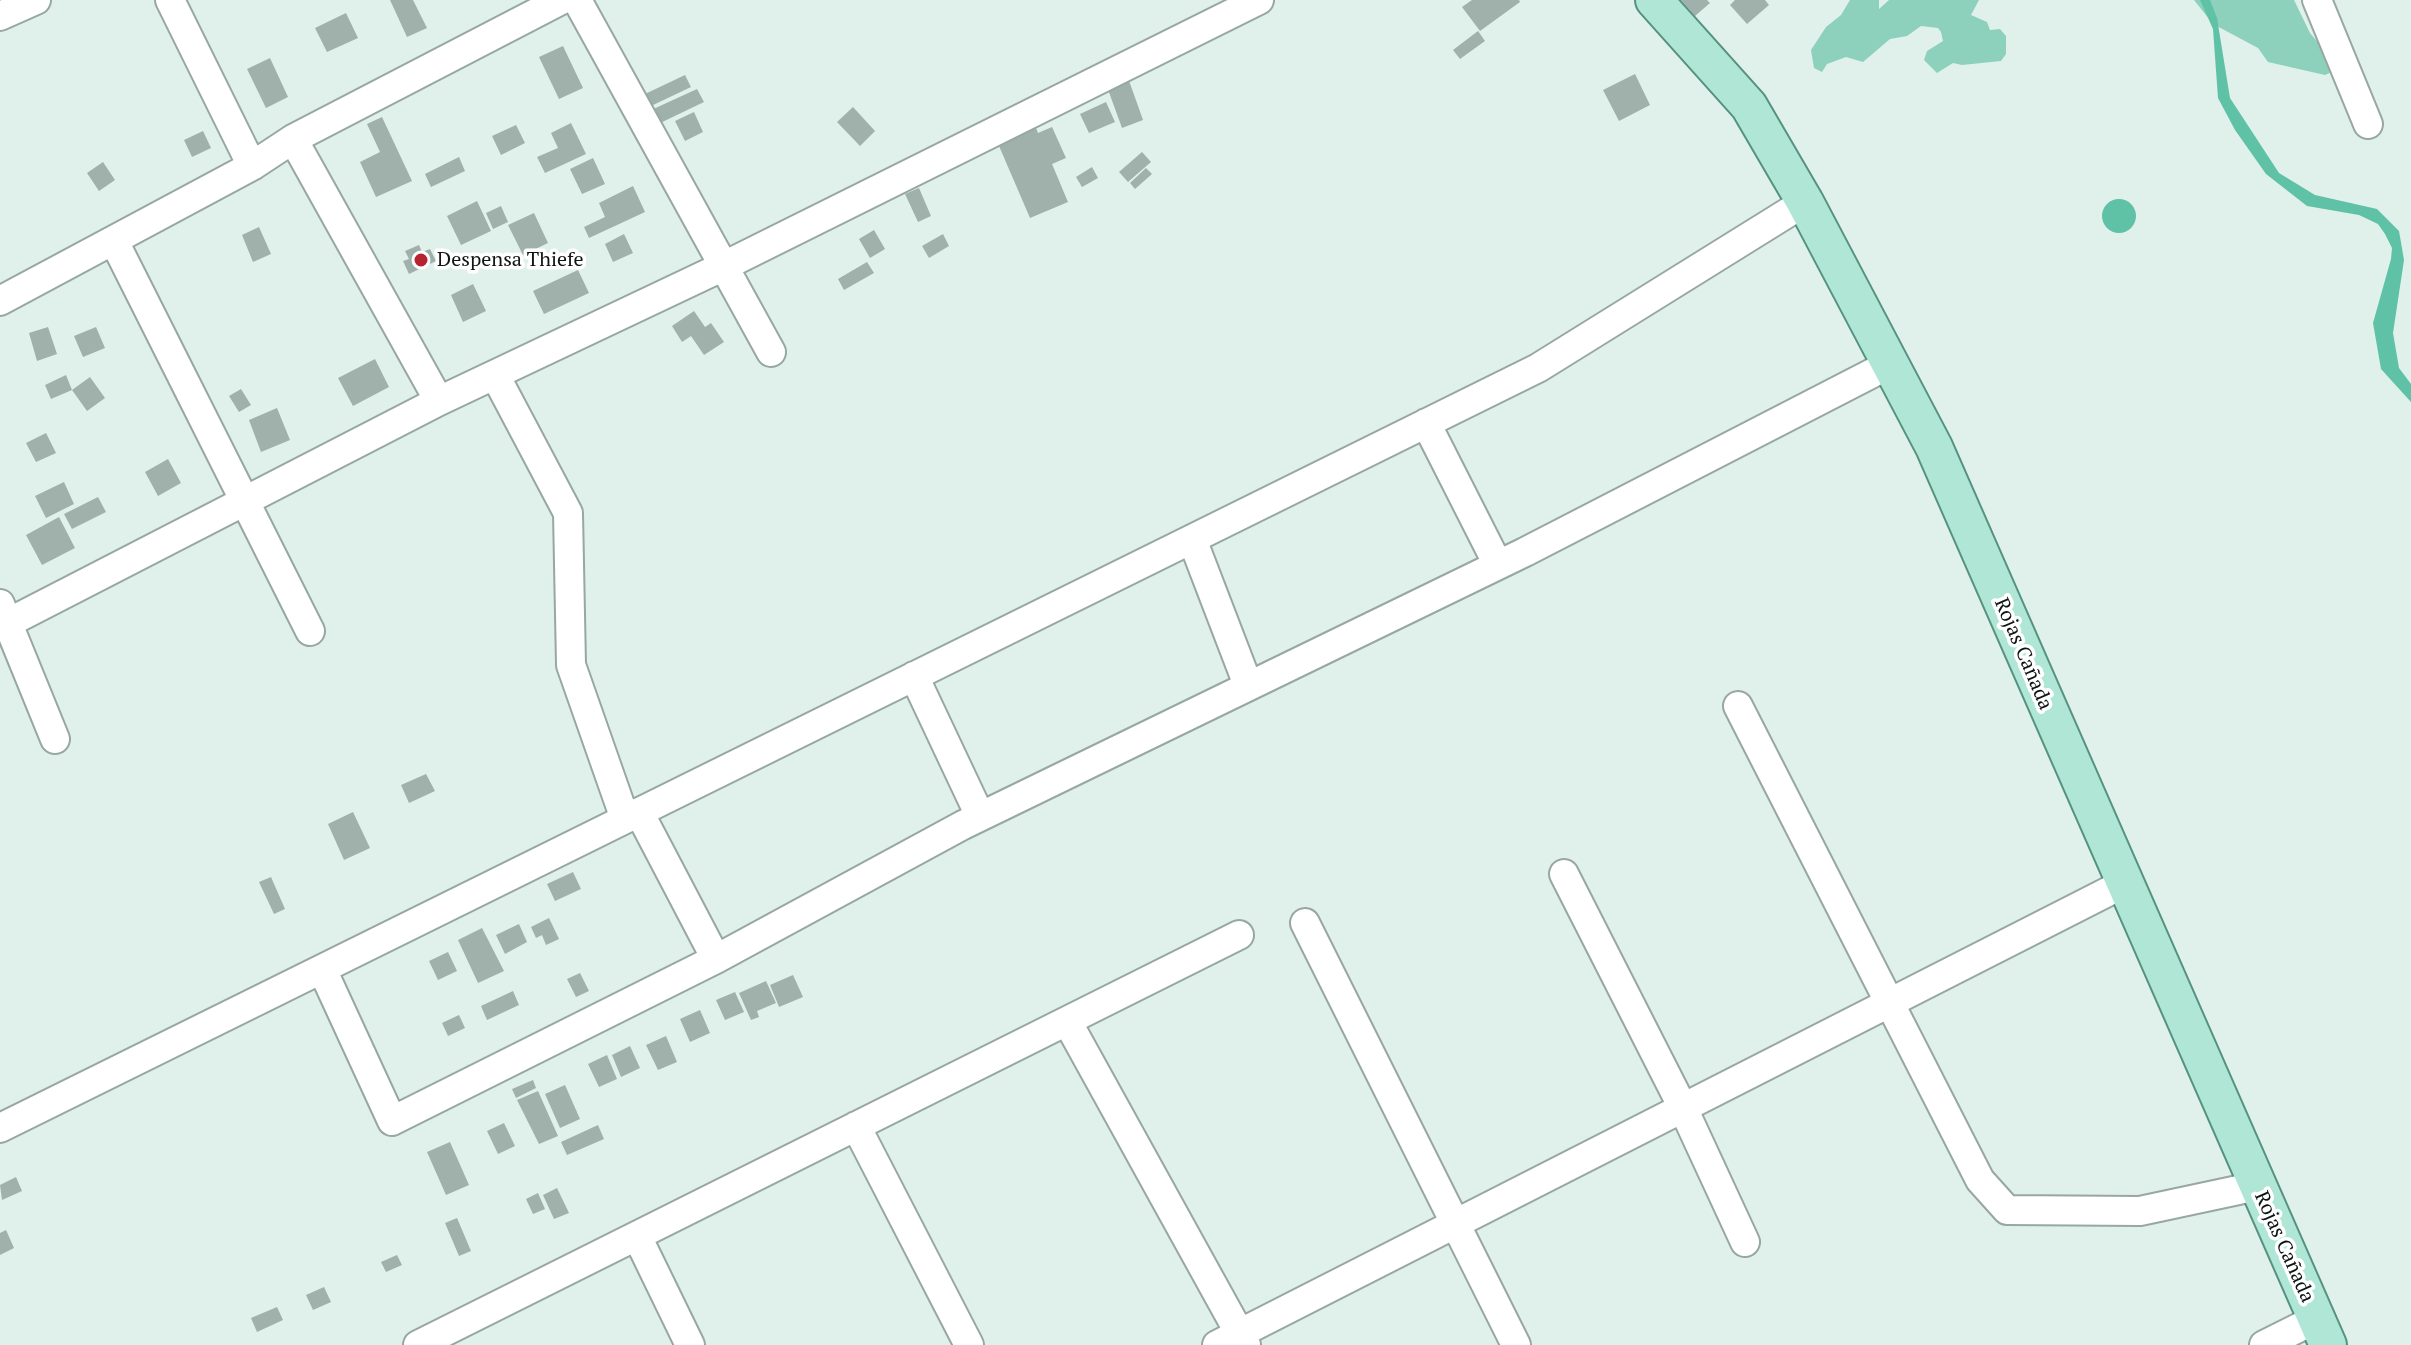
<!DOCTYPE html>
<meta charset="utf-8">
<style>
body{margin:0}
canvas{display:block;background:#e0f0ea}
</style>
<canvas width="2411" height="1345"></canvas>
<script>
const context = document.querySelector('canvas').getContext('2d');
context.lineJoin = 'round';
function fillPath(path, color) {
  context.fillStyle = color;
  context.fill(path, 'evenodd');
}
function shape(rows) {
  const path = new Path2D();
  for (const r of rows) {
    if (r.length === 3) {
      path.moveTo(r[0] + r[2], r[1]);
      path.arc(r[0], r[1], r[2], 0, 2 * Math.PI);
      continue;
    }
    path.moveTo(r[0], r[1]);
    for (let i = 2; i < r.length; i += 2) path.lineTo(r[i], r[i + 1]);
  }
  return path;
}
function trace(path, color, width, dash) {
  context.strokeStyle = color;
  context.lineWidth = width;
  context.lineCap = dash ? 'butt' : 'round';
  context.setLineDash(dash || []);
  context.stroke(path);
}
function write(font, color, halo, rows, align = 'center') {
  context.font = font + ' "PT Serif",serif';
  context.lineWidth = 7;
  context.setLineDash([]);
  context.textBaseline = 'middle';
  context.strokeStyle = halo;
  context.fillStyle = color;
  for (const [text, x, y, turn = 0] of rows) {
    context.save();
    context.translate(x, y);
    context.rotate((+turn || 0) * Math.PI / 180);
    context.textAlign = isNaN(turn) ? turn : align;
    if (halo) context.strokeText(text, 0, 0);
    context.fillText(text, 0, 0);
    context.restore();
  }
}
const green = shape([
 [1850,0,1879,0,1879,9,1889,0,1979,0,1971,15,1987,22,1990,30,2000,29,2006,36,2006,54,2001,61,1962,65,1953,63,1937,73,1924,60,1927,51,1943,41,1941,32,1938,28,1921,26,1907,36,1890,39,1863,62,1846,57,1827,64,1822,72,1814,68,1811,50,1826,27,1841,15],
 [2194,0,2294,0,2310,33,2326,52,2334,71,2325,75,2268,62,2258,48,2213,24]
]);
const water = shape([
 [2200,0,2210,0,2217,18,2230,98,2279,173,2315,195,2377,209,2399,231,2404,260,2393,333,2399,368,2411,384,2411,402,2381,369,2373,323,2391,259,2392,248,2385,234,2378,224,2359,215,2307,206,2266,174,2235,130,2218,98,2213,29],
 [2119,216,17]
]);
const building = shape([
 [390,0,413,0,427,28,407,37],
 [1472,0,1519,0,1520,2,1480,31,1462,7],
 [1681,0,1707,0,1710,3,1695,16],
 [1735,0,1765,0,1769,5,1747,24,1730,5],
 [346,13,358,38,327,52,315,28],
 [1478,31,1485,41,1460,59,1453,50],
 [563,46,583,88,559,99,539,57],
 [270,58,288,97,266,108,247,69],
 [1635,74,1650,105,1619,121,1603,90],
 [685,75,691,87,651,106,645,94],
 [1127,75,1143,120,1122,128,1106,84],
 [697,89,704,102,656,125,649,111],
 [1106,102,1115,122,1089,133,1080,114],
 [853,107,875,131,860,146,837,122],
 [694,112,703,132,685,141,675,121],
 [382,117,412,181,376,197,360,162,380,152,367,124],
 [1033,120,1038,133,1052,127,1066,158,1052,164,1068,202,1030,218,996,139],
 [571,123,586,154,545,173,537,157,558,148,551,133],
 [516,125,525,143,501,155,492,136],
 [203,131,211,148,192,157,184,140],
 [1142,152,1151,162,1128,182,1119,172],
 [459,157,465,171,431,187,425,174],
 [593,158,605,184,582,194,570,169],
 [103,162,115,180,99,191,87,173],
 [1092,167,1098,178,1082,187,1076,177],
 [1146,168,1152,174,1135,189,1130,183],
 [633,186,645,212,589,238,584,227,605,217,599,203],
 [919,188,931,216,918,222,905,194],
 [477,201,491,231,461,245,447,216],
 [501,206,508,222,493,229,486,213],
 [534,213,548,243,523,255,508,225],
 [259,227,271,254,253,262,242,235],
 [874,230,885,249,870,258,859,239],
 [624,234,633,253,613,262,605,244],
 [943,234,949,246,929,258,922,246],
 [419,245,422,252,430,249,436,261,409,274,403,261,409,259,405,251],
 [867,262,874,273,844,290,838,279],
 [578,270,589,293,544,314,533,291],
 [473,284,486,311,463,322,451,295],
 [694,311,705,327,711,323,724,342,704,355,691,336,682,342,672,326],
 [48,327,57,354,37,361,29,333],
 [96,327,105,348,83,357,74,336],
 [375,359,389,387,353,406,338,378],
 [66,375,72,390,51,399,45,385],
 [90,377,105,398,87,411,72,390],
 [241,389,251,405,239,412,229,396],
 [277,408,290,440,261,452,249,420],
 [46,433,56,453,36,462,26,443],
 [168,459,181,483,158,496,145,472],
 [64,482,74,504,46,518,35,496],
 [98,497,106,512,72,529,64,514],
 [59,517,75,548,42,565,26,535],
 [426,774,435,791,409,803,401,785],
 [353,812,370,848,344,860,328,824],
 [573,872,581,889,555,901,547,884],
 [271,877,285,909,274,914,259,882],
 [549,918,559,939,546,945,542,935,536,938,531,927],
 [519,924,527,942,505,954,496,935],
 [482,928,504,971,478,983,458,940],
 [448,952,457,971,438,980,429,961],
 [580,973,589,991,576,997,567,979],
 [793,975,803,997,779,1007,770,985],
 [766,981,776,1003,757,1011,759,1017,751,1020,739,993],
 [513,991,519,1005,487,1020,481,1006],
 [735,992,744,1012,725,1020,716,1000],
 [700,1010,710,1033,690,1042,680,1019],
 [459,1015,465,1028,448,1036,442,1023],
 [666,1036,677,1062,658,1070,646,1045],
 [630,1046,640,1068,621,1077,612,1055],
 [607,1055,617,1079,599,1087,588,1064],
 [533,1080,536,1088,516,1098,512,1089],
 [565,1085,580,1119,560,1128,545,1094],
 [538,1091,558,1136,539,1144,517,1100],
 [504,1123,515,1146,498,1154,487,1131],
 [598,1125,604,1139,567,1155,561,1142],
 [450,1142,469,1185,446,1195,427,1152],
 [16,1177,22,1191,2,1200,0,1185],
 [557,1188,569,1213,554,1219,543,1195],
 [538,1193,545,1209,533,1214,526,1199],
 [457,1218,471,1251,459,1256,445,1223],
 [6,1230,14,1248,0,1255,0,1233],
 [397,1255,402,1265,386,1272,381,1262],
 [324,1287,331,1302,313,1310,306,1295],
 [277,1307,283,1320,257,1332,251,1318]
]);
const minor = shape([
 [170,0,252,166],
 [577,0,771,352],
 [2317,0,2368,124],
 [0,16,36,0],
 [293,139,439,401],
 [114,241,310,631],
 [0,301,252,166,293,139,561,0],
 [495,375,568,513,571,665,625,819],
 [1426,423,1498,565],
 [1192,539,1248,685],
 [0,604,55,739],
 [0,627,439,401,724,266,1259,0],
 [914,676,980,816],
 [1738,706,1980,1180,2007,1210,2140,1211,2257,1186],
 [639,812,716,959],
 [1564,874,1683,1108,1745,1242],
 [1305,923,1516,1345],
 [322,969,392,1121,716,959,963,825,1525,552,1890,364],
 [1067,1021,1246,1345],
 [856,1126,969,1345],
 [0,1128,1538,368,1805,202],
 [637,1236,690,1345],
 [418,1345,1239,935],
 [1217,1345,2123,884],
 [2264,1345,2316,1319]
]);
const major = shape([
 [1654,0,1749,106,1805,202,1934,447,2328,1345]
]);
const markers = [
 [421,260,8,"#b5242f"]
];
const poiNames = [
 ["Despensa Thiefe",437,260]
];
const streetNames = [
 ["Rojas Cañada",2023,654,67],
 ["Rojas Cañada",2284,1247,66]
];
fillPath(green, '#8dd1bc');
fillPath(water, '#5fc2a6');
fillPath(building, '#a0b0aa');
trace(minor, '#97a7a1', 32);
trace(major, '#569280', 40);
trace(minor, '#fff', 28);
trace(major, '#b0e6d6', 36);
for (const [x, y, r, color] of markers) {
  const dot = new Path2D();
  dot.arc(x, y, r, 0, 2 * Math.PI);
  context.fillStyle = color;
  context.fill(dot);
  trace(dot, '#fff', 3);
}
write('20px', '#0f1513', '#fff', poiNames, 'left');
write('20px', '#0f1513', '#fff', streetNames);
</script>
